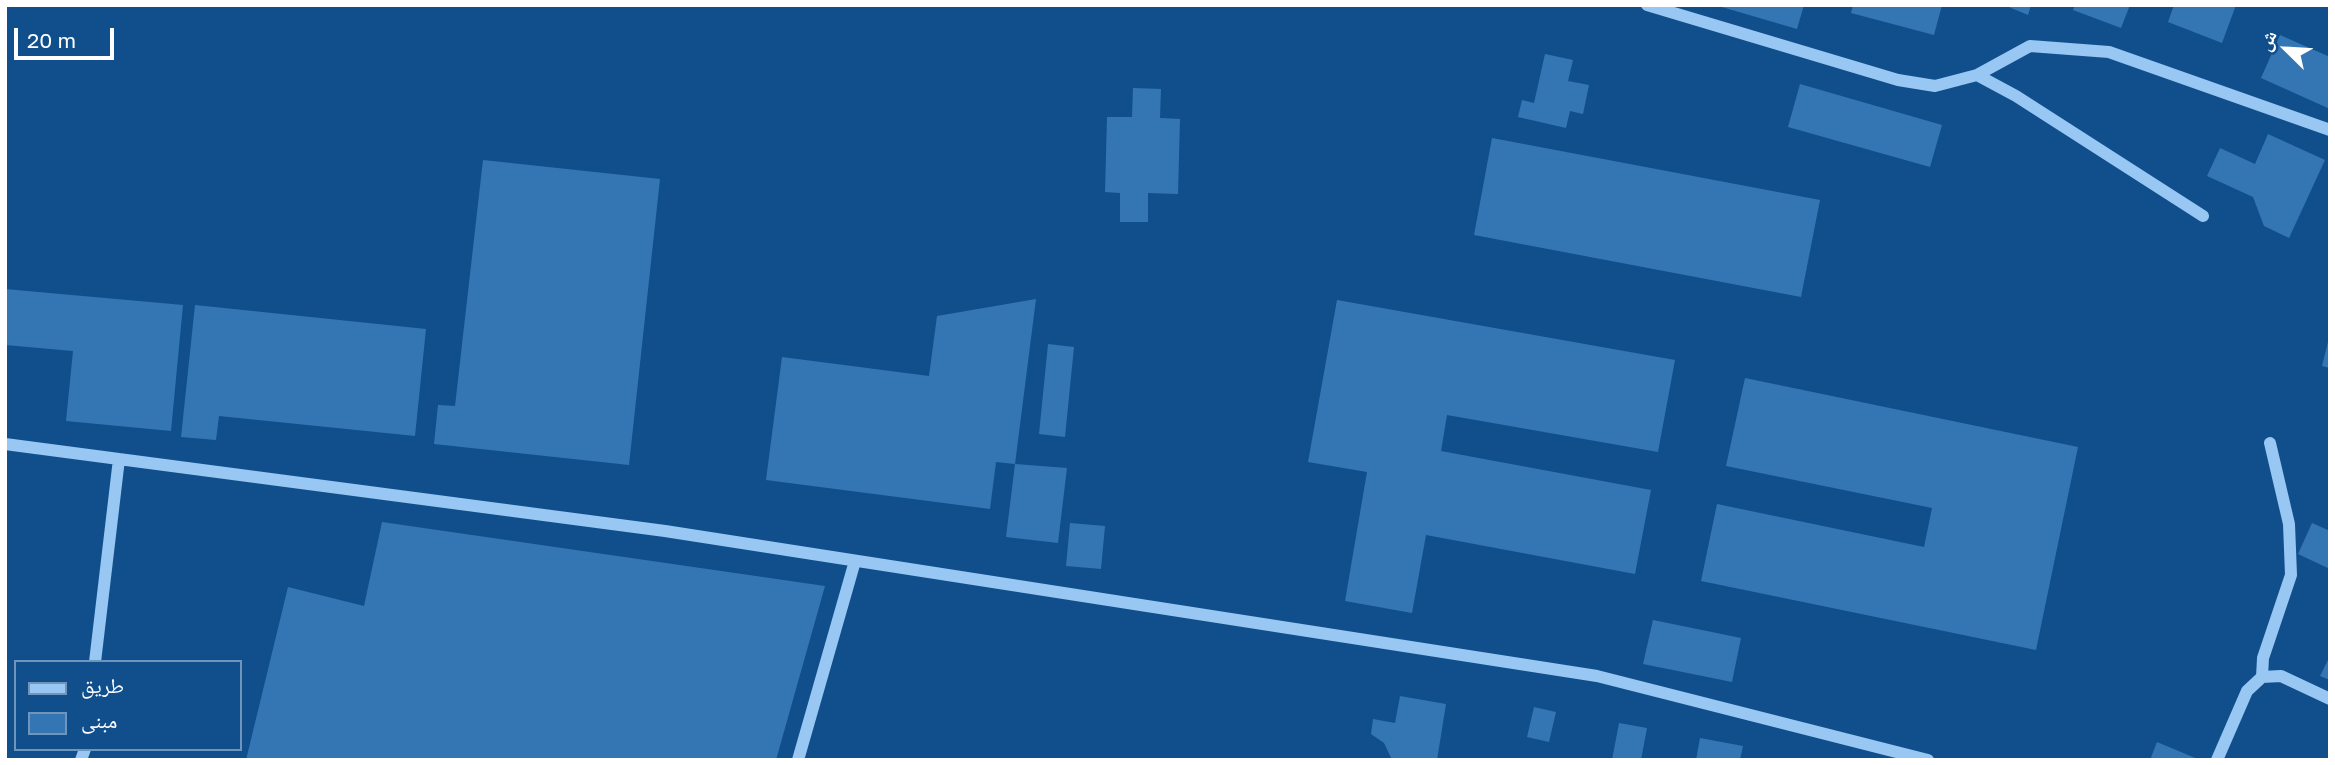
<!DOCTYPE html>
<meta charset="utf-8">
<style>
body{margin:0}
#map{position:relative;width:2335px;height:765px;overflow:hidden;background:#104f8c;font-family:"Golos Text","Noto Naskh Arabic",sans-serif}
canvas{display:block}
.frame{position:absolute;inset:0;border:7px solid #fff;pointer-events:none}
.legend{position:absolute;left:14px;top:660px;width:228px;height:91px;box-sizing:border-box;background:#104f8c;border:2px solid #7095ba;margin:0;padding:9px 12px;list-style:none;font-size:21px;color:#fff}
.legend li{display:flex;align-items:center;gap:14px;height:35px}
.legend b{width:35px;border:2px solid #7095ba}
.north{position:absolute;left:2251px;top:14px;width:70px;height:70px;-webkit-text-stroke:5px #104f8c;paint-order:stroke;rotate:294deg;font-size:19px;font-weight:700;line-height:28px;text-align:center;color:#fff}
.north::after{content:'';display:block;margin:auto;width:24px;height:32px;background:#fff;clip-path:polygon(50% 0,100% 100%,50% 72%,0 100%)}
.scale{position:absolute;left:14px;top:28px;width:100px;height:32px;box-sizing:border-box;border:4px solid #fff;border-top:0;padding-left:9px;font-size:21px;line-height:24px;white-space:nowrap;color:#fff;-webkit-text-stroke:5px #104f8c;paint-order:stroke}
</style>
<div id="map">
<canvas width="2335" height="765"></canvas>
<div class="frame"></div>
<ul class="legend">
<li><b style="height:9px;background:#97c7f2"></b>طريق</li>
<li><b style="height:19px;background:#3476b4"></b>مبنى</li>
</ul>
<div class="north">ش</div>
<div class="scale">20 m</div>
</div>
<script>
const context = document.querySelector('canvas').getContext('2d');
context.lineJoin = 'round';
function fillPath(path, color) {
  context.fillStyle = color;
  context.fill(path, 'evenodd');
}
function shape(rows) {
  const path = new Path2D();
  for (const r of rows) {
    path.moveTo(r[0], r[1]);
    for (let i = 2; i < r.length; i += 2) path.lineTo(r[i], r[i + 1]);
  }
  return path;
}
function trace(path, color, width, dash) {
  context.strokeStyle = color;
  context.lineWidth = width;
  context.lineCap = dash ? 'butt' : 'round';
  context.setLineDash(dash || []);
  context.stroke(path);
}
const building = shape([
 [1715,5,1804,5,1797,29],
 [1853,5,1942,5,1934,35,1851,13],
 [2004,5,2031,5,2028,15],
 [2075,5,2130,5,2121,28,2073,10],
 [2174,5,2236,5,2222,43,2168,22],
 [2280,35,2330,57,2330,109,2261,78],
 [1545,54,1573,60,1568,81,1589,85,1583,114,1570,111,1566,128,1518,117,1522,100,1534,103],
 [1800,84,1942,125,1930,167,1788,127],
 [1133,88,1161,89,1160,118,1180,119,1178,194,1148,193,1148,222,1120,222,1120,193,1105,192,1107,117,1132,117],
 [2268,134,2325,160,2289,238,2264,226,2253,197,2207,176,2220,148,2255,164],
 [1492,138,1820,200,1801,297,1474,235],
 [483,160,660,179,629,465,434,444,438,405,455,406],
 [5,289,183,305,171,431,66,421,73,351,5,345],
 [1036,299,1015,464,996,462,990,509,766,480,782,357,929,376,937,316],
 [1337,300,1675,360,1658,452,1447,415,1441,451,1651,490,1635,574,1426,535,1412,613,1345,601,1367,472,1308,462],
 [195,305,426,329,415,436,219,416,216,440,181,437],
 [2329,338,2330,339,2330,368,2322,366],
 [1048,344,1074,347,1065,437,1039,434],
 [1745,378,2078,447,2036,650,1701,581,1717,504,1924,547,1932,508,1726,466],
 [1015,464,1067,468,1058,543,1006,537],
 [382,522,825,586,776,760,246,760,288,587,364,606],
 [1070,523,1105,526,1101,569,1066,566],
 [2312,523,2330,531,2330,569,2298,554],
 [1653,620,1741,638,1732,682,1643,664],
 [2330,656,2330,680,2320,676],
 [1400,696,1446,704,1437,760,1392,760,1384,743,1371,734,1373,719,1395,723],
 [1534,707,1556,712,1549,742,1527,737],
 [1619,723,1647,728,1641,760,1612,760],
 [1700,738,1743,746,1740,760,1696,760],
 [2157,742,2200,760,2150,760]
]);
const minor = shape([
 [1647,5,1898,80,1935,86,1977,75,2016,96,2203,216],
 [1977,75,2030,46,2109,52,2330,130],
 [5,444,665,531,1597,676,1928,760],
 [95,662,119,459],
 [2262,677,2281,676,2330,699],
 [81,760,85,749],
 [798,760,855,561],
 [2217,760,2247,691,2262,677,2263,658,2291,575,2289,524,2270,443]
]);
fillPath(building, '#3476b4');
trace(minor, '#97c7f2', 12);
</script>
